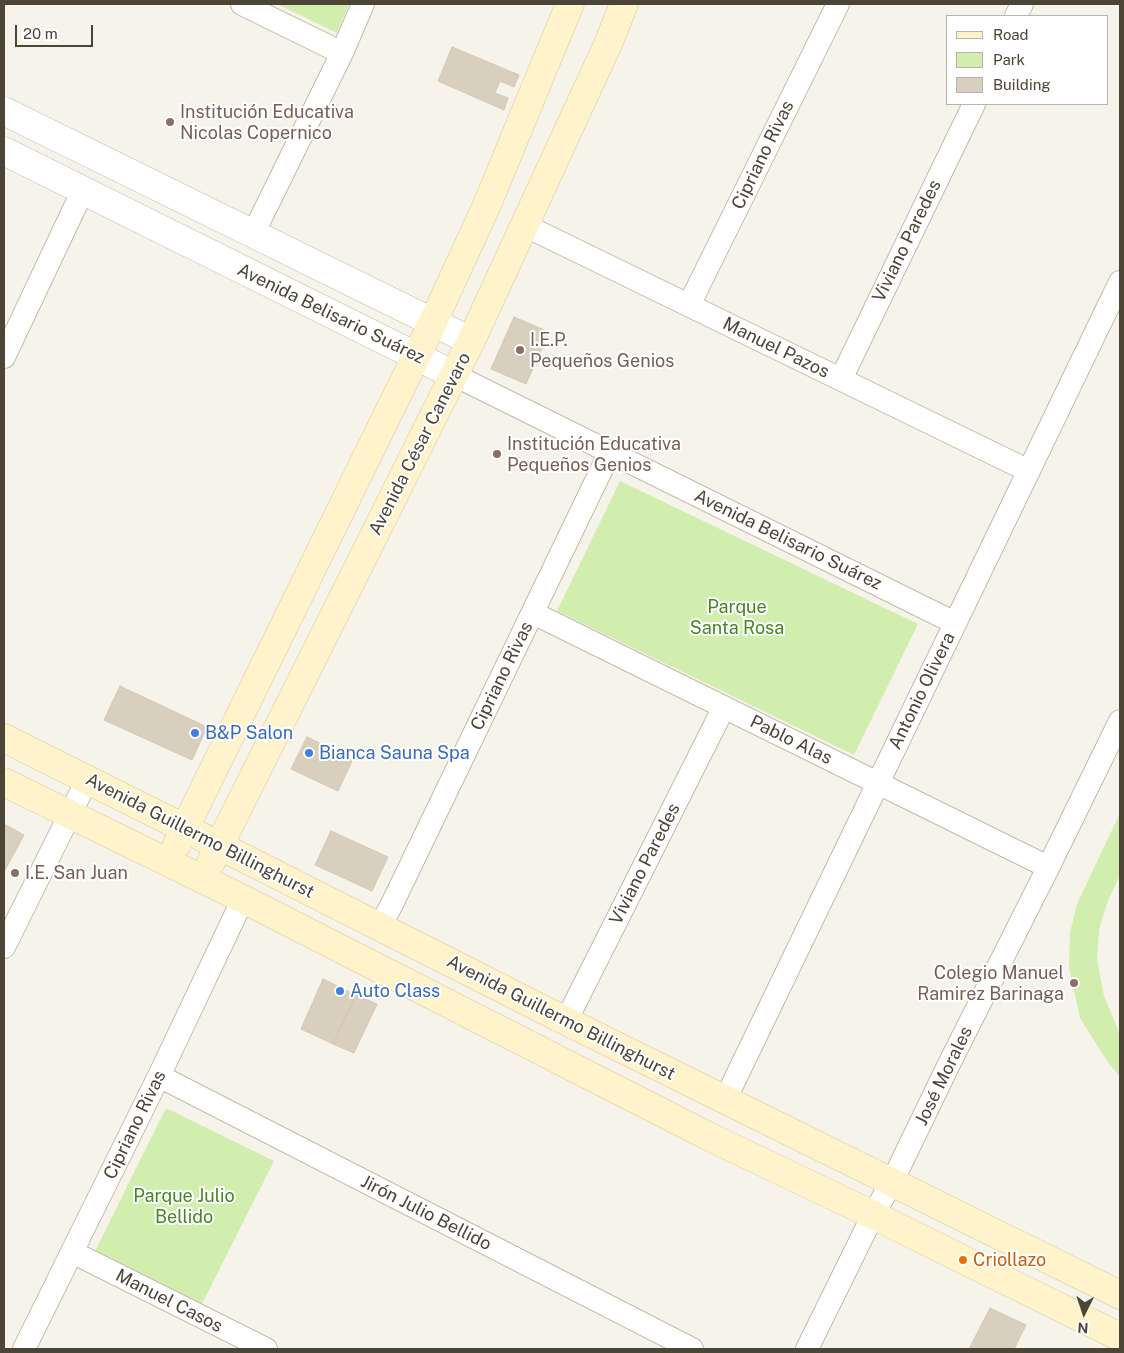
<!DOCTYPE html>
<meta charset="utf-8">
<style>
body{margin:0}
#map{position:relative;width:1124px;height:1353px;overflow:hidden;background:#f6f3ea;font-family:"Public Sans",sans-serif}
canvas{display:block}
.frame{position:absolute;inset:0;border:5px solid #4b4437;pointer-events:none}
.legend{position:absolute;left:946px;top:15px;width:162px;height:90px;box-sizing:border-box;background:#fff;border:1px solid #b7b4af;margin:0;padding:6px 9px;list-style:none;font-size:15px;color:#4b4437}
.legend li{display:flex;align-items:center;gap:10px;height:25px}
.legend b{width:25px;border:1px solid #b7b4af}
.north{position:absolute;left:1059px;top:1288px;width:50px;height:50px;-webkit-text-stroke:4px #fff;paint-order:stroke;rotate:184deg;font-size:14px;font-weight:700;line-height:20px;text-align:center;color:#4b4437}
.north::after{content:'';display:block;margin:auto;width:18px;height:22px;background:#4b4437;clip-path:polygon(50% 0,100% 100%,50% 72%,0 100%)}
.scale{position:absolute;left:15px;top:25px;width:78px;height:22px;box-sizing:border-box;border:2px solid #4b4437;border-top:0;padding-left:6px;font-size:15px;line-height:18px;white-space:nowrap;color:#4b4437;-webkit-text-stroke:4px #fff;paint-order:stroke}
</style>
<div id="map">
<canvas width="1124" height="1353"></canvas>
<div class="frame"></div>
<ul class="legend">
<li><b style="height:6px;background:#fff3cb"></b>Road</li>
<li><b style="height:14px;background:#d1eeaf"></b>Park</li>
<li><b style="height:14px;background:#d9cfbe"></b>Building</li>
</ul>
<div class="north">N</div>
<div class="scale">20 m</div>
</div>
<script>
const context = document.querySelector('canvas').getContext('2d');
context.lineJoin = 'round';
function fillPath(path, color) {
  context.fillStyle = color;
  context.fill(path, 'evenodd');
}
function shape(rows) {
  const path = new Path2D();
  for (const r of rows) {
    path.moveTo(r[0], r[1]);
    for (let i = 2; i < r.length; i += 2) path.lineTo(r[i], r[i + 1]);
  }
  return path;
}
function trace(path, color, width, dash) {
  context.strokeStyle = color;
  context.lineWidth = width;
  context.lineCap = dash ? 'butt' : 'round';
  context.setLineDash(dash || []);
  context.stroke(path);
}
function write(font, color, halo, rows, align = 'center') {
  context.font = font + ' "Public Sans",sans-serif';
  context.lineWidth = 4;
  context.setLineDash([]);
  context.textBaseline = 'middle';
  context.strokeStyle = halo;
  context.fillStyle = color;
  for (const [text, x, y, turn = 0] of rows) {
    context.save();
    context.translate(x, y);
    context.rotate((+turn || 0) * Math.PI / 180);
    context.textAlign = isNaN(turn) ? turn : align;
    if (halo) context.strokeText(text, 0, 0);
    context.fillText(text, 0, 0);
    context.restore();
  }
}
const green = shape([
 [277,4,349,4,337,33],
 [620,481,918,624,854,755,557,611],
 [1120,813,1120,875,1107,903,1099,930,1097,959,1104,996,1120,1034,1120,1077,1107,1061,1080,1018,1069,967,1070,933,1077,904],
 [166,1108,274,1161,202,1304,95,1251]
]);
const building = shape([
 [452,47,519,75,514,87,500,81,495,93,508,98,504,110,438,81,452,47],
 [514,317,549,332,526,384,491,369,514,317],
 [120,686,207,727,192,760,104,720,120,686],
 [307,737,353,759,338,791,291,769,307,737],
 [4,824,24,835,4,872,4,824],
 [331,831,388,857,372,891,315,865,331,831],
 [323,979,356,995,333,1044,301,1029,323,979],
 [356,995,377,1004,354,1053,333,1044,356,995],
 [990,1308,1026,1325,1014,1349,969,1349,990,1308]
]);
const minor = shape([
 [242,4,342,53],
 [1016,16,1022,4],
 [524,225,1029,471],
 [253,234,342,53,363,4],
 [689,305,838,4],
 [4,357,83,190],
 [454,375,955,623],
 [841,379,974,104],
 [533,613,1048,867],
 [380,926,391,906,610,452],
 [4,947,87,780],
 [566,1021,724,707],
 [159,1076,692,1349],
 [725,1100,1120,282],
 [72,1252,266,1349],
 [24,1349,159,1076,243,899],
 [807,1349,873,1215,892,1182,950,1062,1047,870,1120,721]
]);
const tertiary = shape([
 [4,111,471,341],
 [4,151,454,375]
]);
const secondary = shape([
 [4,738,220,846,566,1021,1120,1295],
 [4,782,243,899,708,1136,873,1215,1120,1337],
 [177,844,433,322,486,207,570,4],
 [211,862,471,341,608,44,624,4]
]);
const markers = [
 [170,122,5,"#8d6e63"],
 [520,350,5,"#8d6e63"],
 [497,454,5,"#8d6e63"],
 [195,733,5,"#3f7fe0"],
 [309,753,5,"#3f7fe0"],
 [15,873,5,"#8d6e63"],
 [1074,983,5,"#8d6e63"],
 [340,991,5,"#3f7fe0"],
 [963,1260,5,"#e8710a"]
];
const educationNames = [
 ["Institución Educativa",180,112],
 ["Nicolas Copernico",180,133],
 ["I.E.P.",530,340],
 ["Pequeños Genios",530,361],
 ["Institución Educativa",507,444],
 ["Pequeños Genios",507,465],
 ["I.E. San Juan",25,873],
 ["Colegio Manuel",1064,973,"right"],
 ["Ramirez Barinaga",1064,994,"right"]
];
const streetNames = [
 ["Cipriano Rivas",763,155,-64],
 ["Viviano Paredes",907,241,-64],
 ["Avenida Belisario Suárez",331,314,26],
 ["Manuel Pazos",776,348,26],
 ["Avenida César Canevaro",420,444,-63],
 ["Avenida Belisario Suárez",788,540,26],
 ["Cipriano Rivas",502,676,-64],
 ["Antonio Olivera",922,691,-64],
 ["Pablo Alas",791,740,26],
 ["Avenida Guillermo Billinghurst",200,836,27],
 ["Viviano Paredes",645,864,-63],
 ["Avenida Guillermo Billinghurst",561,1018,27],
 ["José Morales",944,1076,-64],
 ["Cipriano Rivas",135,1125,-64],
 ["Jirón Julio Bellido",426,1213,27],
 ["Manuel Casos",169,1301,27]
];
const parkNames = [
 ["Parque",737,607],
 ["Santa Rosa",737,628],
 ["Parque Julio",184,1196],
 ["Bellido",184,1217]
];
const shopNames = [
 ["B&P Salon",205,733],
 ["Bianca Sauna Spa",319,753],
 ["Auto Class",350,991]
];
const foodNames = [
 ["Criollazo",973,1260]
];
fillPath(green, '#d1eeaf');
fillPath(building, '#d9cfbe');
trace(building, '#d5c7b0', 1);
trace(minor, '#c3bbab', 24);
trace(tertiary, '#c3bbab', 29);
trace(secondary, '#dbc995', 29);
trace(minor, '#fff', 22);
trace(tertiary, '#fff', 28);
trace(secondary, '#fff3cb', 28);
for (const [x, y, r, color] of markers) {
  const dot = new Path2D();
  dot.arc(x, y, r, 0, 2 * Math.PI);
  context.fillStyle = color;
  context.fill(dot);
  trace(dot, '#fff', 2);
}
write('18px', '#785e54', '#fff', educationNames, 'left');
write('18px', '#4b4437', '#fff', streetNames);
write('18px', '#468522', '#fff', parkNames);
write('18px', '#366cbe', '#fff', shopNames, 'left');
write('18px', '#c56008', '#fff', foodNames, 'left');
</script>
